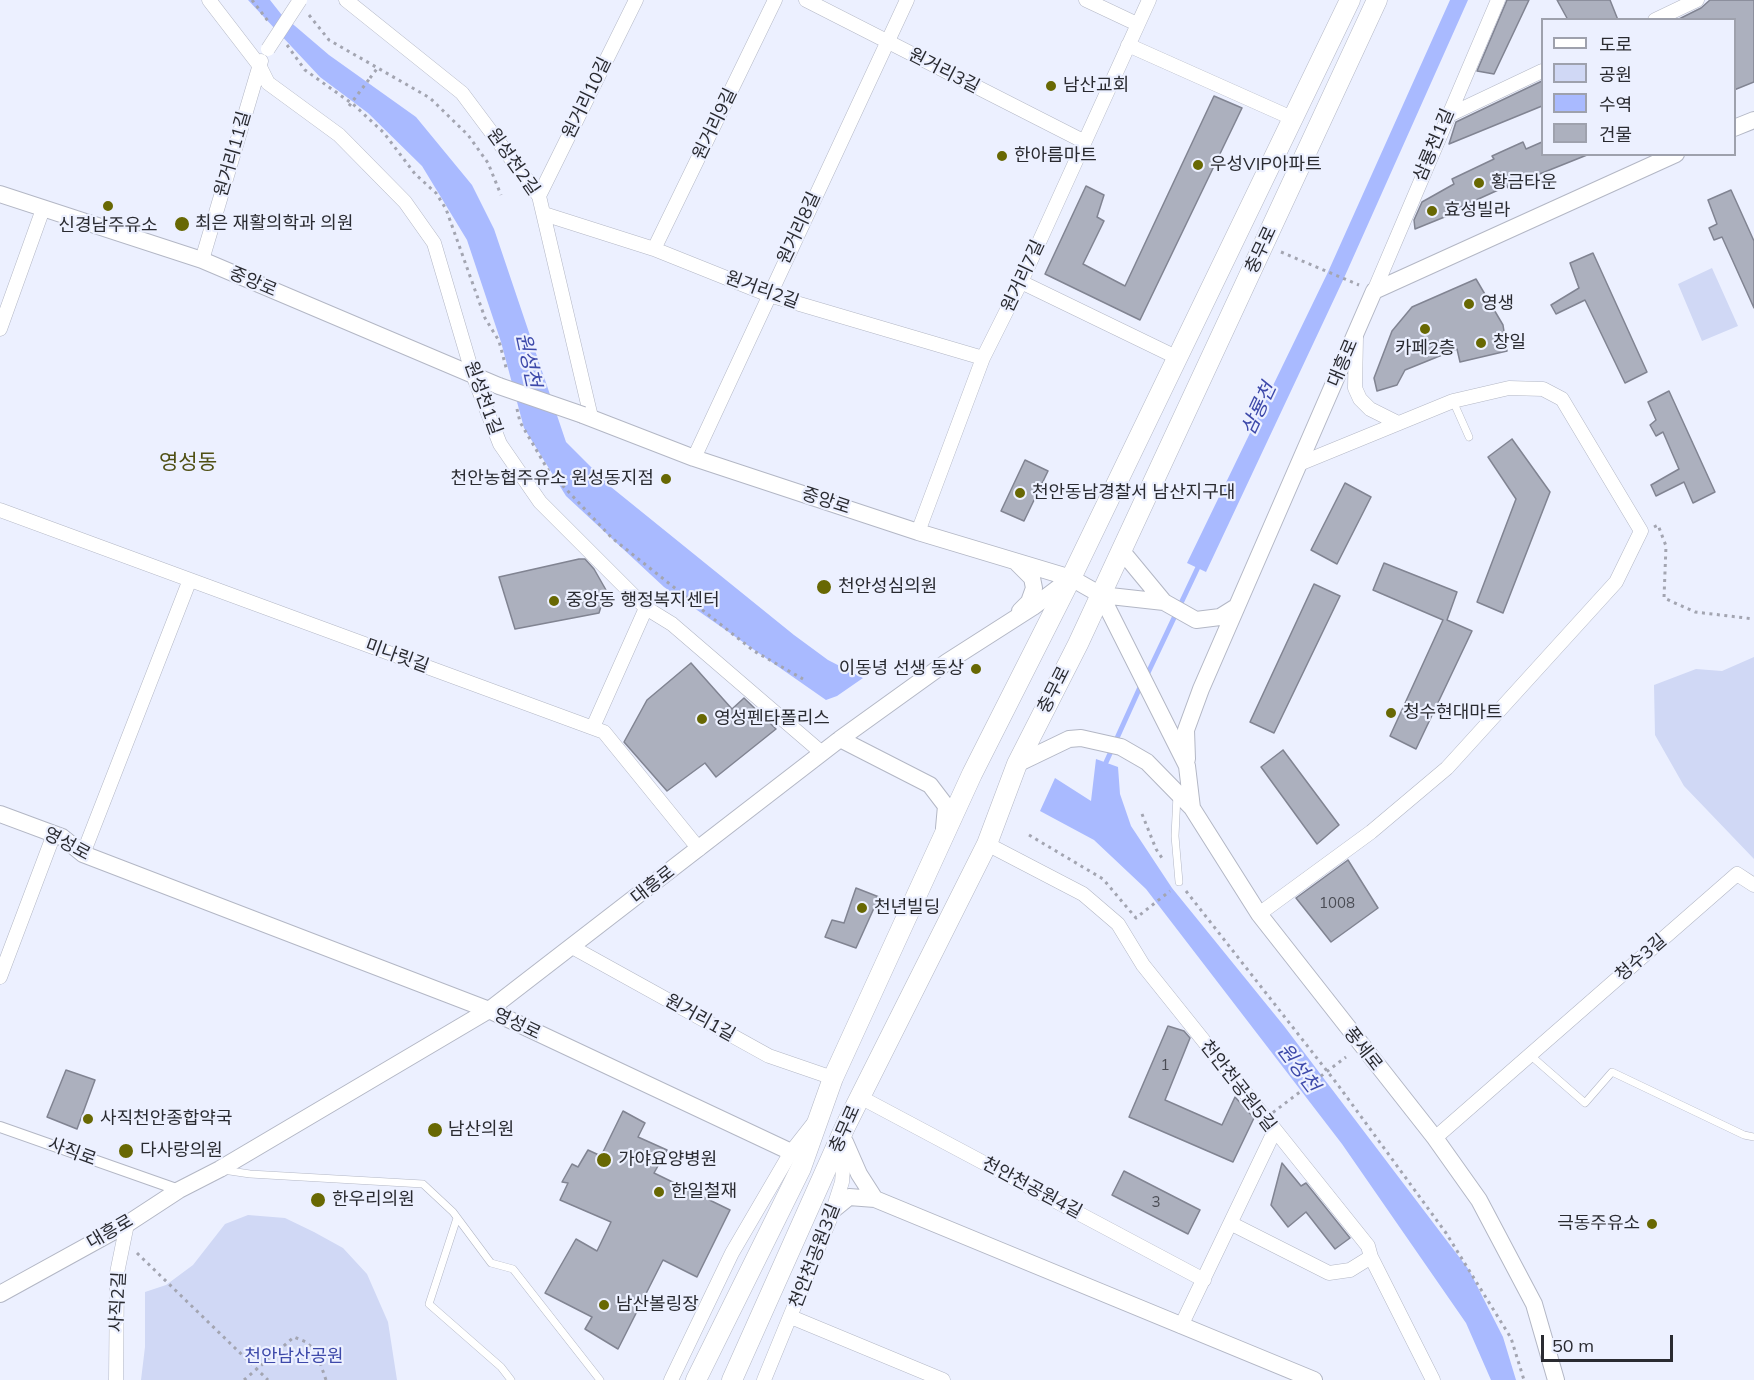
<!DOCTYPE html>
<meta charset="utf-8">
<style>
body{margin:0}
#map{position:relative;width:1754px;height:1380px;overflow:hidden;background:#ecf0ff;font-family:Mulish,"Noto Sans KR",sans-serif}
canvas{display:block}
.legend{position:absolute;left:1541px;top:18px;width:195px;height:138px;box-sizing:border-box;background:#ecf0ff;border:2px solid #9ea1ad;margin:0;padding:8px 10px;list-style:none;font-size:18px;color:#2a2b31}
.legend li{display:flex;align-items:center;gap:12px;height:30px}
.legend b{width:30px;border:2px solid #9ea1ad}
.scale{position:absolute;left:1541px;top:1335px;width:132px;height:27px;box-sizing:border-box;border:3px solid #2a2b31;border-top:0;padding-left:8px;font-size:18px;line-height:21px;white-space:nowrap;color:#2a2b31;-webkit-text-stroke:4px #ecf0ff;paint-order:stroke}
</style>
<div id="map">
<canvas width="1754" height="1380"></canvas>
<ul class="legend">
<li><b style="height:8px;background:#fff"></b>도로</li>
<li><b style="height:16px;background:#d0d8f5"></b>공원</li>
<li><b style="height:16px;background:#a9baff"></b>수역</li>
<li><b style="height:16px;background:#acb0be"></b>건물</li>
</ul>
<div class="scale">50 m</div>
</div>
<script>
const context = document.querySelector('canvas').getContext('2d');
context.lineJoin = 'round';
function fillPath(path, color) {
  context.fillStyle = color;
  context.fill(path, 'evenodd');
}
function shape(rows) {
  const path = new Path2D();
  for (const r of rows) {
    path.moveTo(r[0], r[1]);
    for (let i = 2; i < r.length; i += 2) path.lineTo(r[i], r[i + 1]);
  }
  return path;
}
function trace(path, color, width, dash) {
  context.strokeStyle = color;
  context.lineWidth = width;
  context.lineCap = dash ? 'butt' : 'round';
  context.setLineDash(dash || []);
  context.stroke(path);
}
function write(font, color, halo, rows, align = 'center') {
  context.font = font + ' Mulish,"Noto Sans KR",sans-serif';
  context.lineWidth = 4.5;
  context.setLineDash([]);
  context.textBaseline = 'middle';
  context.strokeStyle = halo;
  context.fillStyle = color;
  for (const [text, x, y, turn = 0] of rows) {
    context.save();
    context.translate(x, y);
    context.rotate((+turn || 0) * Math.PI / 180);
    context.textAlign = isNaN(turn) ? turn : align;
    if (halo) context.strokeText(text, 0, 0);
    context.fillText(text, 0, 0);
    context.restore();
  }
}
const green = shape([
 [1712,268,1738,326,1702,341,1678,284],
 [1754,657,1754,859,1684,786,1655,735,1654,685,1696,669,1722,671],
 [248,1215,285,1218,314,1232,343,1248,367,1274,388,1322,397,1380,141,1380,145,1347,145,1292,166,1285,193,1265,225,1224]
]);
const water = shape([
 [248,0,270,0,281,14,329,55,416,117,472,185,494,229,566,442,611,487,794,635,828,660,863,678,837,696,826,700,664,587,566,496,524,428,501,342,467,240,422,166,368,113,320,77],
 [1450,0,1468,0,1344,278,1206,572,1187,563,1328,272],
 [1096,759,1118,767,1120,794,1131,826,1172,888,1284,1026,1469,1270,1503,1337,1516,1380,1491,1380,1466,1323,1342,1144,1146,889,1094,840,1040,811,1055,778,1091,801]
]);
const stream = shape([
 [1146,677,1200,563],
 [1103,769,1141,685]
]);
const building = shape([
 [1507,0,1529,0,1494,74,1477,71,1507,0],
 [1557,0,1610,0,1618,20,1568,20,1557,0],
 [1710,0,1754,0,1754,82,1734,90,1734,20,1677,20,1701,8,1710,0],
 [1542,81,1542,106,1449,144,1456,122,1542,81],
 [1214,96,1242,108,1140,320,1045,274,1086,186,1104,195,1097,217,1104,221,1083,264,1125,286,1214,96],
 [1523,142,1526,149,1542,142,1542,154,1587,155,1537,175,1538,178,1509,189,1507,186,1452,211,1452,214,1415,229,1414,220,1422,202,1454,184,1452,179,1494,159,1492,156,1523,142],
 [1731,190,1754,241,1754,308,1722,237,1714,240,1709,228,1717,224,1708,200,1731,190],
 [1593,253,1647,372,1625,383,1585,300,1556,314,1551,305,1579,288,1570,263,1593,253],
 [1476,279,1503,325,1507,351,1460,362,1457,349,1405,370,1397,385,1377,391,1374,378,1392,331,1412,307,1476,279],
 [1669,391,1715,492,1693,503,1684,482,1656,496,1651,485,1679,469,1663,432,1656,436,1650,425,1656,420,1648,402,1669,391],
 [1512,439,1550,492,1503,613,1477,602,1516,499,1488,457,1512,439],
 [1025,460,1048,471,1024,521,1001,511,1025,460],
 [1345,483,1371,497,1337,564,1311,550,1345,483],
 [579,559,585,559,594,569,606,590,599,613,515,629,499,577,579,559],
 [1384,563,1457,592,1447,620,1472,631,1416,749,1390,736,1443,620,1373,590,1384,563],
 [1314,584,1340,596,1274,733,1250,722,1314,584],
 [691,663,732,709,744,698,776,729,716,777,705,763,667,791,624,742,647,700,691,663],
 [1283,750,1339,825,1317,844,1261,767,1283,750],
 [1348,860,1378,908,1331,942,1296,898,1348,860],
 [856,888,879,897,856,948,825,937,832,920,844,923,856,888],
 [1168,1026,1184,1031,1190,1038,1165,1100,1222,1125,1235,1097,1254,1118,1233,1162,1129,1117,1168,1026],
 [66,1070,95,1080,77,1129,47,1117,66,1070],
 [623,1111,645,1123,638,1137,667,1150,654,1173,730,1210,697,1277,663,1260,618,1349,585,1329,592,1317,545,1293,576,1239,597,1251,611,1222,560,1200,568,1183,562,1182,572,1164,578,1167,588,1150,601,1156,623,1111],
 [1282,1163,1301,1186,1306,1183,1350,1238,1335,1249,1306,1212,1288,1227,1271,1205,1282,1163],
 [1124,1171,1200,1210,1188,1234,1112,1195,1124,1171]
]);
const path = shape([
 [252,0,268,21],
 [309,15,329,40,430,98,468,135,488,163,501,195],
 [287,45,305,70,354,105,384,133,415,174,436,193,446,209,485,318,499,341,507,371],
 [370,78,379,66],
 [1281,252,1359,285],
 [517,409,520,422,548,470,612,538,754,651,803,679],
 [1654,527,1658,525,1666,546,1664,598,1695,612,1754,619],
 [1142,814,1156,849,1164,861],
 [1029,835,1103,879,1136,918,1170,891],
 [1186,891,1338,1085,1446,1233,1511,1338,1524,1380],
 [137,1253,268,1380],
 [244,1380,294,1337,306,1342,316,1351,326,1380]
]);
const service = shape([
 [1453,401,1469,437],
 [1177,795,1175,836,1179,882],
 [1530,1055,1585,1103,1612,1072,1744,1135,1754,1137],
 [223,1170,250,1174,423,1184,453,1212,491,1263,513,1269,600,1380],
 [457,1218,429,1304,501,1367,511,1380]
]);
const pedestrian = shape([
 [0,1127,179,1190]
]);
const minor = shape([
 [209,0,259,65,268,83,339,135,405,202,434,243,473,375,500,444,540,502,646,608,672,624,822,753],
 [346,0,462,93,539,196,591,417],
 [806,0,1083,141],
 [1086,0,1137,24],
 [1655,20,1697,0],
 [1128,45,1294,119],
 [1447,116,1542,71],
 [539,196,636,0],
 [544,214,654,249,769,295,983,358],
 [654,249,775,0],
 [202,260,261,61],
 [1021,282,1178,358],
 [1374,291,1498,0],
 [0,329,43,209],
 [1356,337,1355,388,1360,399,1370,409,1398,423],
 [694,458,907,0],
 [0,510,604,732,699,849],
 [918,532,983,358,1021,282,1149,0],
 [593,727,646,608],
 [987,844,1083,894,1118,924,1143,965,1368,1246,1371,1257,1433,1380],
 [83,854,189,582],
 [1259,914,1371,832,1447,768,1616,582,1641,531,1562,399,1543,389,1509,388,1453,401,1299,464],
 [572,947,769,1056,833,1078],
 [0,977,54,834],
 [860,1097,1204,1280],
 [1435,1138,1737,874,1754,885],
 [1232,1224,1329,1273,1350,1270,1371,1257],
 [791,1317,943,1380],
 [1181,1326,1274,1132],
 [116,1380,117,1273,127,1224],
 [671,1380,732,1253,791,1152,813,1124],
 [764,1380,830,1219,842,1182,845,1145]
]);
const tertiary = shape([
 [1734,128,1754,120],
 [0,194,202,260,499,386],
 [583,415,694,458,918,532,1071,578,1101,595,1187,766,1192,808,1259,914,1435,1138,1479,1200,1534,1304,1556,1380],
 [1121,550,1164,602],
 [1016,562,1032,578,1034,588,1029,602,1020,611],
 [1101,595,1164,602,1196,620,1220,617,1236,607],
 [840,739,930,785,946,806,944,828],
 [1187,759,1186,730,1201,689,1374,291,1676,154],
 [1017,764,1069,739,1081,738,1121,747,1147,762,1192,808],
 [0,814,62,837,83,854,489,1010,791,1152],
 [845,1142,859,1174,875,1199],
 [833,1210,849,1197,875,1199,1314,1380],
 [0,1294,127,1224,179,1190,220,1169,489,1010,840,739,947,662,1033,607,1070,579]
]);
const secondary = shape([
 [696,1380,801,1168,833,1078,972,774,1071,578,1350,0],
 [732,1380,845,1127,987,844,1017,764,1078,644,1377,0]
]);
const pathBridge = shape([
 [349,106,370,78],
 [1267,1117,1346,1057]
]);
const minorBridge = shape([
 [268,49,300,0]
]);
const tertiaryBridge = shape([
 [499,386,583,415]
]);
const markers = [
 [1051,86,6,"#686803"],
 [1002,156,6,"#686803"],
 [1198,165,6,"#686803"],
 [1479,183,6,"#686803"],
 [108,206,6,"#686803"],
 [1432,211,6,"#686803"],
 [182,224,8,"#686803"],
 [1469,304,6,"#686803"],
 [1425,329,6,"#686803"],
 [1481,343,6,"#686803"],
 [666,479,6,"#686803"],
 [1020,493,6,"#686803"],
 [824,587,8,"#686803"],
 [554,601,6,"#686803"],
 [976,669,6,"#686803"],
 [1391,713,6,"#686803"],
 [702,719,6,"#686803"],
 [862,908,6,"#686803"],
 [88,1119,6,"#686803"],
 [435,1130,8,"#686803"],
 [126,1151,8,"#686803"],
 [604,1160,8,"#686803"],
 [659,1192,6,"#686803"],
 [318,1200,8,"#686803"],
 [1652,1224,6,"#686803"],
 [604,1305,6,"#686803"]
];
const numberNames = [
 ["1008",1337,903],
 ["1",1165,1065],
 ["3",1156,1202]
];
const streetNames = [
 ["원거리3길",944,71,27],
 ["원거리10길",587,98,-64],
 ["원거리9길",715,124,-64],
 ["삼룡천1길",1434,145,-67],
 ["원거리11길",233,154,-74],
 ["원성천2길",513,162,55],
 ["원거리8길",799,228,-65],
 ["충무로",1261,250,-65],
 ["원거리7길",1023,276,-65],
 ["중앙로",253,282,23],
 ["원거리2길",762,290,20],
 ["대흥로",1343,363,-67],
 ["원성천1길",483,398,70],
 ["중앙로",826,501,18],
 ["미나릿길",397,656,20],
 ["충무로",1054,690,-63],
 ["영성로",67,844,28],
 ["대흥로",653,885,-38],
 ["청수3길",1641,958,-41],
 ["원거리1길",700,1018,29],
 ["영성로",517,1024,25],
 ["풍세로",1363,1049,52],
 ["천안천공원5길",1238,1086,52],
 ["충무로",845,1129,-66],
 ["사직로",72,1152,20],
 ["천안천공원4길",1032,1188,28],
 ["대흥로",110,1232,-30],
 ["천안천공원3길",815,1256,-69],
 ["사직2길",118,1302,-87]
];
const poiNames = [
 ["남산교회",1063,86],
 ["한아름마트",1014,156],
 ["우성VIP아파트",1210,165],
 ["황금타운",1491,183],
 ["효성빌라",1444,211],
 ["최은 재활의학과 의원",195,224],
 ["신경남주유소",108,226,"center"],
 ["영생",1481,304],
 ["창일",1493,343],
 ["카페2층",1425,349,"center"],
 ["천안농협주유소 원성동지점",654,479,"right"],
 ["천안동남경찰서 남산지구대",1032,493],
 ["천안성심의원",838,587],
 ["중앙동 행정복지센터",566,601],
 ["이동녕 선생 동상",964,669,"right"],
 ["청수현대마트",1403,713],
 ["영성펜타폴리스",714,719],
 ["천년빌딩",874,908],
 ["사직천안종합약국",100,1119],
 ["남산의원",448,1130],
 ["다사랑의원",140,1151],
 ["가야요양병원",618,1160],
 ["한일철재",671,1192],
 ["한우리의원",332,1200],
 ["극동주유소",1640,1224,"right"],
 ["남산볼링장",616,1305]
];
const parkNames = [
 ["천안남산공원",294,1357]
];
const waterNames = [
 ["원성천",528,360,78],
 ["삼룡천",1259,409,-65],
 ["원성천",1298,1068,53]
];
const quarterNames = [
 ["영성동",188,463]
];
fillPath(green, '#d0d8f5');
fillPath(water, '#a9baff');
trace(stream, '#a9baff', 5);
fillPath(building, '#acb0be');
trace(building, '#818492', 1.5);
trace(service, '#b3b7c5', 8);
trace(pedestrian, '#b3b7c5', 12);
trace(minor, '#b3b7c5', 15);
trace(tertiary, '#b3b7c5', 18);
trace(secondary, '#b3b7c5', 21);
trace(path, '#a3a5b1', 3, [3, 4.5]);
trace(service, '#fff', 7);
trace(pedestrian, '#fff', 10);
trace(minor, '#fff', 14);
trace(tertiary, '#fff', 16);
trace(secondary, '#fff', 20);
trace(minorBridge, '#b3b7c5', 15, []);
trace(tertiaryBridge, '#b3b7c5', 18, []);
trace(pathBridge, '#a3a5b1', 3, [3, 4.5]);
trace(minorBridge, '#fff', 14);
trace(tertiaryBridge, '#fff', 16);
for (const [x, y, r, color] of markers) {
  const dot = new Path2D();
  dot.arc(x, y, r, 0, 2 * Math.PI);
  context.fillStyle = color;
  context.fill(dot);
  trace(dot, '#ecf0ff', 2);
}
write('15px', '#4a4c54', null, numberNames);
write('18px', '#2a2b31', '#ecf0ff', streetNames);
write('18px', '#2a2b31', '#ecf0ff', poiNames, 'left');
write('18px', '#3d49aa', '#ecf0ff', parkNames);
write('italic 20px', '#3d49aa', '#ecf0ff', waterNames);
write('21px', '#4f4f13', '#ecf0ff', quarterNames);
</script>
